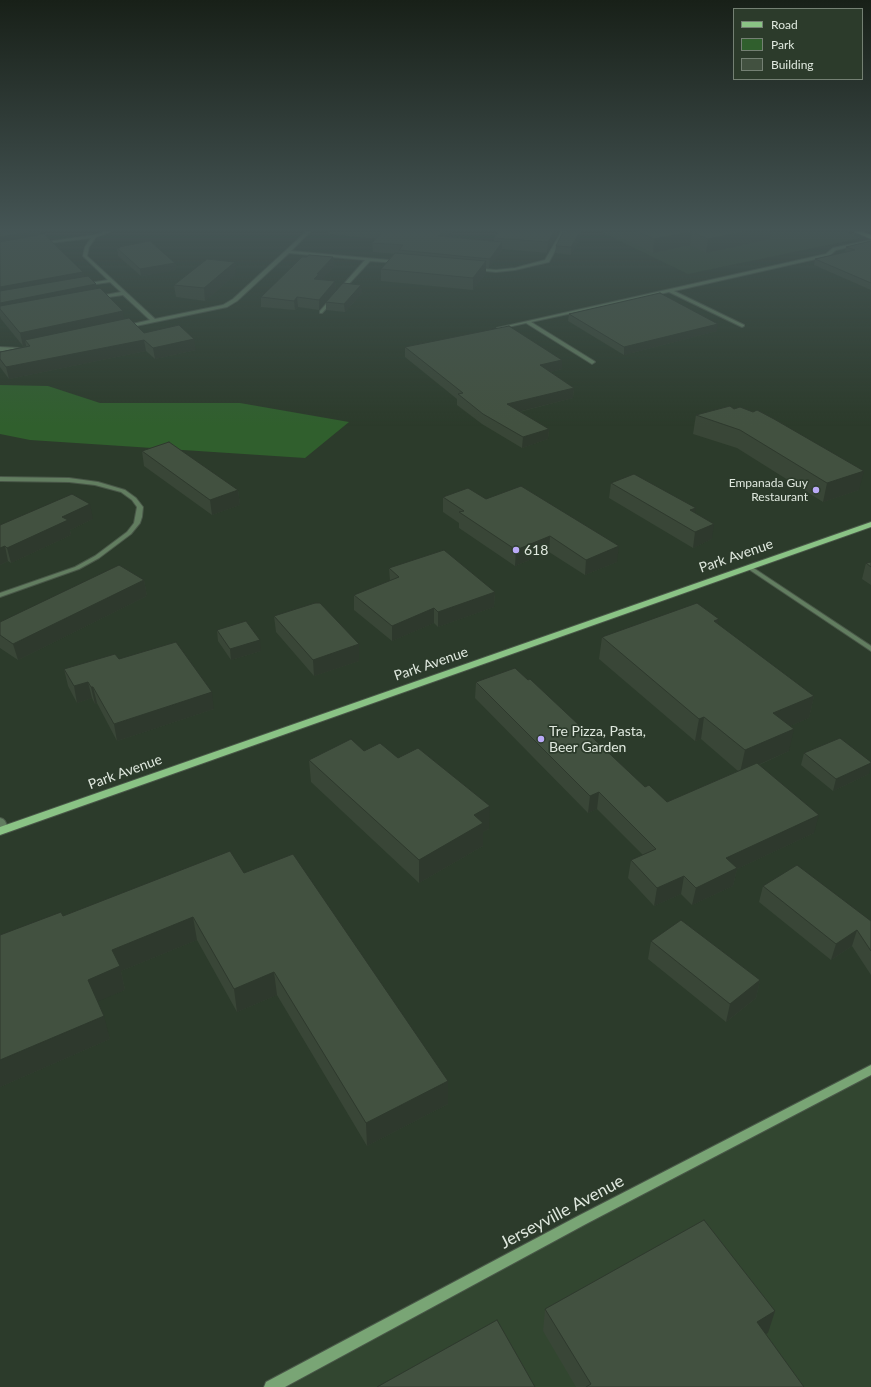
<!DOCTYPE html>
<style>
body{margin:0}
#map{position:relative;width:871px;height:1387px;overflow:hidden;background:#2c3b2b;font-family:Lato,sans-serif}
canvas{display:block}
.legend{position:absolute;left:733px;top:8px;width:130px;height:72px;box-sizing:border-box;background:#2c3b2b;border:1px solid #748073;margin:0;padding:5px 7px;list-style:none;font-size:12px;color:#dfe8de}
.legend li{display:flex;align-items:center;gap:8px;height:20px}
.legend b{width:20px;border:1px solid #748073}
</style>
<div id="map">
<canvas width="871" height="1387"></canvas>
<ul class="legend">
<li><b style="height:5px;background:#8ac385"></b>Road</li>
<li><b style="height:11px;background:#305f2d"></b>Park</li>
<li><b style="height:11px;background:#425140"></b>Building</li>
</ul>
</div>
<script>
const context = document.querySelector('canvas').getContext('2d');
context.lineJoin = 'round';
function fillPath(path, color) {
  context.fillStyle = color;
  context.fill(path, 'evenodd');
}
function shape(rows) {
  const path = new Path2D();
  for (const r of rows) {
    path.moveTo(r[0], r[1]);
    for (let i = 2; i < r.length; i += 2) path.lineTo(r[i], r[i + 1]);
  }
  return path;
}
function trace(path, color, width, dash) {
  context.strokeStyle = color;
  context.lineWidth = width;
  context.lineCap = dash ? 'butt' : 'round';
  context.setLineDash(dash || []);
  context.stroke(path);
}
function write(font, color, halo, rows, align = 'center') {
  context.font = font + ' Lato,sans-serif';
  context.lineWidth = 3.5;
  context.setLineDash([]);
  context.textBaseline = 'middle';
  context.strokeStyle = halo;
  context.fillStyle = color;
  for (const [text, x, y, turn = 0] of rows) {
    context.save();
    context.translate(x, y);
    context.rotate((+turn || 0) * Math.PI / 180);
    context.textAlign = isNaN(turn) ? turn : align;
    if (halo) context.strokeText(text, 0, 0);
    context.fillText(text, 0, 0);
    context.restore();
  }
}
const built = shape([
 [601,232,846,232,862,238,688,274],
 [871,1072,871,1387,274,1387]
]);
const green = shape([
 [0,385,48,386,100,403,240,403,349,422,305,458,30,440,0,434]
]);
const street = shape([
 [105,232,110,232,96,237,89,247,87,256,155,319,223,305,233,299,306,232,310,232,291,251,399,261,401,262,399,263,370,261,322,313,320,313,320,311,365,260,289,253,237,301,227,307,126,328,124,327,124,326,150,320,123,295,95,299,95,297,121,292,110,282,82,286,82,285,84,284,108,280,83,256,85,247,91,238,41,244,39,243,94,235,105,232],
 [561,232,565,232,549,262,515,270,496,272,476,270,474,269,476,268,496,270,515,268,545,260,561,232],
 [871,240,871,242,836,250,829,256,674,291,744,325,744,326,742,327,669,292,531,322,594,361,595,362,592,364,526,323,499,329,497,328,826,254,833,248,871,240],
 [0,347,19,348,22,350,19,352,0,351,0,347],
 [0,477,69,478,98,482,125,490,136,498,143,507,142,517,140,523,131,534,99,558,79,569,0,597,0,593,75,567,95,556,127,532,134,523,137,507,132,500,121,492,95,485,69,482,0,481,0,477],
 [749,565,871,646,871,651,747,568,746,567,749,565],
 [0,818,3,819,5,821,9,830,7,832,4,833,0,831,0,818]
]);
const secondary = shape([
 [871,1065,871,1075,586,1224,285,1387,264,1387,266,1382,578,1216,871,1065]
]);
const primary = shape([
 [855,232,862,232,871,235,871,239,855,232],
 [871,522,871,527,0,835,0,827,871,522]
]);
const wall = shape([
 [0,232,41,234,83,272,84,277,96,284,96,289,125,319,144,333,196,350,155,359,146,351,9,379,0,367,0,352,26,346,26,345,23,346,1,319,0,316],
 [328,232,452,232,446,237,494,241,494,238,557,237,547,253,502,249,502,251,489,268,486,268,486,273,473,290,381,281,381,269,394,254,373,252,372,243,376,239,328,234],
 [580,232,580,239,571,255,555,253,556,246],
 [609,232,771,232,770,239,706,253,690,245,653,253],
 [871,241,871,290,814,265,815,259,845,252,846,247],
 [119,247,175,263,176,270,141,276,118,256,117,248,119,248],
 [333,257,334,267,321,280,335,281,336,291,326,302,362,293,345,312,326,310,326,302,319,310,298,307,295,310,261,307,261,297],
 [236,274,205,301,176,297,174,285],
 [569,314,717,331,624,355,568,321],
 [405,347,562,360,562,369,550,372,574,388,573,398,519,412,549,429,548,439,522,448,482,424,457,405,457,399,405,357],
 [734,409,753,412,859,490,823,502,737,448,693,434,696,415],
 [142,451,238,490,240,505,212,515,144,466],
 [611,483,695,513,712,539,693,548,609,498],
 [443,497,486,499,617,562,585,575,549,552,515,566,459,528,459,523,443,512],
 [93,519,70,530,71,535,11,563,8,561,0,565,0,525],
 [871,562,871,585,862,579,866,563],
 [389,568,495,592,494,607,438,627,434,623,392,641,354,610,354,595,390,581],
 [144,580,147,596,18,660,0,648,0,622],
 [274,616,359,644,359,661,314,676,276,632],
 [718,624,814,696,809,718,790,726,789,751,759,765,814,833,737,869,733,886,692,905,681,894,654,906,628,878,631,860,643,855,597,809,588,813,475,698,476,682,645,787,667,802,738,771,701,739,695,741,599,659,602,637],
 [217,630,261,651,231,660,218,641],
 [119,659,214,709,117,741,97,703,95,704,92,698,77,703,68,686,64,669],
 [364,751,398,758,489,829,483,832,483,846,419,883,311,782,309,760],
 [804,753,869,774,833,791,801,765],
 [244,873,448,1104,367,1146,277,995,237,1012,197,940,121,971,125,990,97,1001,110,1039,0,1087,0,935,63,916],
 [763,886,871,921,871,975,852,946,831,960,759,902],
 [651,941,760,980,756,998,726,1022,648,959],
 [545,1309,768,1333,765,1334,804,1387,576,1387,543,1331]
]);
const shadedWall = shape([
 [29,232,40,232,42,240,0,247,0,237],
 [443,232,452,232,438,245,438,236],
 [554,232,557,232,557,237,547,253,548,242],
 [580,232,580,239,571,255,571,247],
 [690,232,692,232,690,245,653,253,654,239],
 [742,232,771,232,770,239,706,253,708,239],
 [502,242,502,251,489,268,490,259],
 [333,257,334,267,320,282,314,279,317,274],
 [486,261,486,273,473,290,473,278],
 [235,262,236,274,205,301,204,288],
 [175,263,176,270,141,276,140,269],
 [83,272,85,283,0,298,0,287],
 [335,281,336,291,319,310,319,300],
 [96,284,98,295,0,309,0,303],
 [361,285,362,293,345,312,344,304],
 [297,297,298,307,295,310,294,301],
 [123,311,125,324,25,340,26,345,23,346,20,333],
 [718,324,717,331,624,355,624,347],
 [194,339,196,350,155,359,153,348],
 [144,340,146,351,9,379,6,367],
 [562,360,562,369,539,375,540,365],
 [574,388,573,398,506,415,507,404],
 [549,429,548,439,522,448,523,437],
 [864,471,859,490,823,502,827,483],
 [238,490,240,505,212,515,210,500],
 [90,504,93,519,70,530,71,535,11,563,7,548,62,517],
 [696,508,693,523,690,510],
 [714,524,712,539,693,548,695,532],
 [550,536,549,552,515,566,516,550],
 [5,546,8,561,0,565,0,548],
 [619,546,617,562,585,575,586,560],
 [144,580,147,596,18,660,13,644],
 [495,592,494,607,438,627,438,612],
 [434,608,434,623,392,641,392,626],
 [719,619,715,640,714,621],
 [260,640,261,651,231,660,230,649],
 [359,644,359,661,314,676,313,660],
 [88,682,92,698,77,703,74,686],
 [91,687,93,687,97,703,95,704],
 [212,692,214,709,117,741,114,724],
 [814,696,809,718,769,735,773,713],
 [704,717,701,739,695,741,699,719],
 [794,729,789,751,740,773,745,750],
 [871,763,871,766,869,774,833,791,836,779],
 [599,792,597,809,588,813,590,796],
 [490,806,489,829,483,832,483,846,419,883,419,860,474,815],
 [819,815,814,833,737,869,733,886,692,905,696,888,726,858],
 [684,876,681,894,654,906,657,888],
 [193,917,197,940,121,971,125,990,94,1003,88,980,112,950],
 [857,930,852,946,831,960,836,944],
 [274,972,277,995,237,1012,234,989],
 [760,980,756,998,726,1022,730,1004],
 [104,1016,110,1039,0,1087,0,1060],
 [448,1081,448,1104,367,1146,366,1123],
 [775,1311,768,1333,750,1344,757,1322]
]);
const building = shape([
 [0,232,29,232,0,237,0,232],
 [382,232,443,232,438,236,502,242,490,259,399,250,403,245,372,243,382,232],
 [498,232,554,232,548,242,494,238,498,232],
 [563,232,580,232,571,247,556,246,563,232],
 [639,232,690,232,654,239,639,232],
 [692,232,742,232,708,239,692,232],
 [44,234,83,272,0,287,0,242,44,234],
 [150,241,175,263,140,269,117,248,120,248,119,247,150,241],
 [871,241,871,283,815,259,855,250,846,247,871,241],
 [395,253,486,261,473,278,381,269,395,253],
 [309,255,333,257,317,274,319,274,314,279,335,281,319,300,297,297,294,301,261,297,302,257,307,257,309,255],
 [207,259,235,262,204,288,174,285,207,259],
 [88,276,96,284,0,303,0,291,88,276],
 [343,283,361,285,344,304,326,302,343,283],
 [100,288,123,311,20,333,0,309,0,306,100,288],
 [660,293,718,324,624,347,569,314,660,293],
 [129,318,144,333,179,325,194,339,153,348,144,340,6,367,0,359,0,352,30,346,25,340,129,318],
 [509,326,562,360,540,365,574,388,507,404,549,429,523,437,483,414,458,394,463,393,405,347,509,326],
 [730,406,734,409,740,407,753,412,757,410,774,419,864,471,827,483,740,430,696,415,730,406],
 [169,442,238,490,210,500,142,451,169,442],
 [634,474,696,508,690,510,714,524,695,532,611,483,634,474],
 [521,486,619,546,586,560,550,536,516,550,459,512,464,511,443,497,468,488,486,499,521,486],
 [72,494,90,504,62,517,68,520,7,548,5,546,0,548,0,525,72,494],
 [444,550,495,592,438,612,434,608,392,626,354,595,399,577,389,568,444,550],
 [871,562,871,567,866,563,871,562],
 [119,565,144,580,13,644,0,635,0,622,119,565],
 [315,603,320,603,359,644,313,660,274,616,315,603],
 [697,603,719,619,714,621,814,696,773,713,794,729,745,750,704,717,699,719,602,637,697,603],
 [246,621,260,640,230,649,217,630,246,621],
 [176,642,212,692,114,724,93,687,91,687,88,682,74,686,64,669,115,654,119,659,176,642],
 [515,668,528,680,530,679,645,787,649,785,667,802,757,763,819,815,726,858,737,868,696,888,684,876,657,888,631,860,656,849,599,792,590,796,476,682,515,668],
 [840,738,871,762,871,763,836,779,804,753,840,738],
 [351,739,364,751,380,743,398,758,418,748,490,806,474,815,483,823,419,860,309,760,351,739],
 [230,851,244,873,293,854,448,1081,366,1123,274,972,234,989,193,917,112,950,120,966,88,980,104,1016,0,1060,0,935,61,912,63,916,230,851],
 [797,865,871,921,871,951,857,930,836,944,763,886,797,865],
 [681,920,760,980,730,1004,651,941,681,920],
 [704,1220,775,1311,757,1322,804,1387,586,1387,591,1384,545,1309,704,1220],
 [497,1320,535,1387,377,1387,497,1320]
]);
const markers = [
 [816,490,4,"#baaaf7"],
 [516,550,4,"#baaaf7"],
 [541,739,4,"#baaaf7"]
];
const farPoinames = [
 ["Empanada Guy",808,483],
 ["Restaurant",808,497]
];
const poiNames = [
 ["618",524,550],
 ["Tre Pizza, Pasta,",549,731],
 ["Beer Garden",549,747]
];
const streetNames = [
 ["Park Avenue",736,556,-19],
 ["Park Avenue",431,664,-19],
 ["Park Avenue",125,772,-20]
];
const nearStreetnames = [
 ["Jerseyville Avenue",562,1212,-28]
];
fillPath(built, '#324630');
fillPath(green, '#305f2d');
trace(street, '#495748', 2);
trace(secondary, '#495748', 2);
trace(primary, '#495748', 2);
fillPath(street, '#627d60');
fillPath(secondary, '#79a575');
fillPath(primary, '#8ac385');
fillPath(wall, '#394637');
fillPath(shadedWall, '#2e392d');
fillPath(building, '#425140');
trace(building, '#2e392d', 1);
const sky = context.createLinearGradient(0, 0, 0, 426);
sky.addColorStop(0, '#182018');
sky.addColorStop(0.54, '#455555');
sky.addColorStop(1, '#45555500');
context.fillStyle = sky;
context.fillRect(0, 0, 871, 426);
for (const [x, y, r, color] of markers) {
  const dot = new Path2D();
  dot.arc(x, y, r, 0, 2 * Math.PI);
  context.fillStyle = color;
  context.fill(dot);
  trace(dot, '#2c3b2b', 1.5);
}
write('12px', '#dfe8de', '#2c3b2b', farPoinames, 'right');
write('14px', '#dfe8de', '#2c3b2b', poiNames, 'left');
write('14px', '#dfe8de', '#2c3b2b', streetNames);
write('17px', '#dfe8de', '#2c3b2b', nearStreetnames);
</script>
